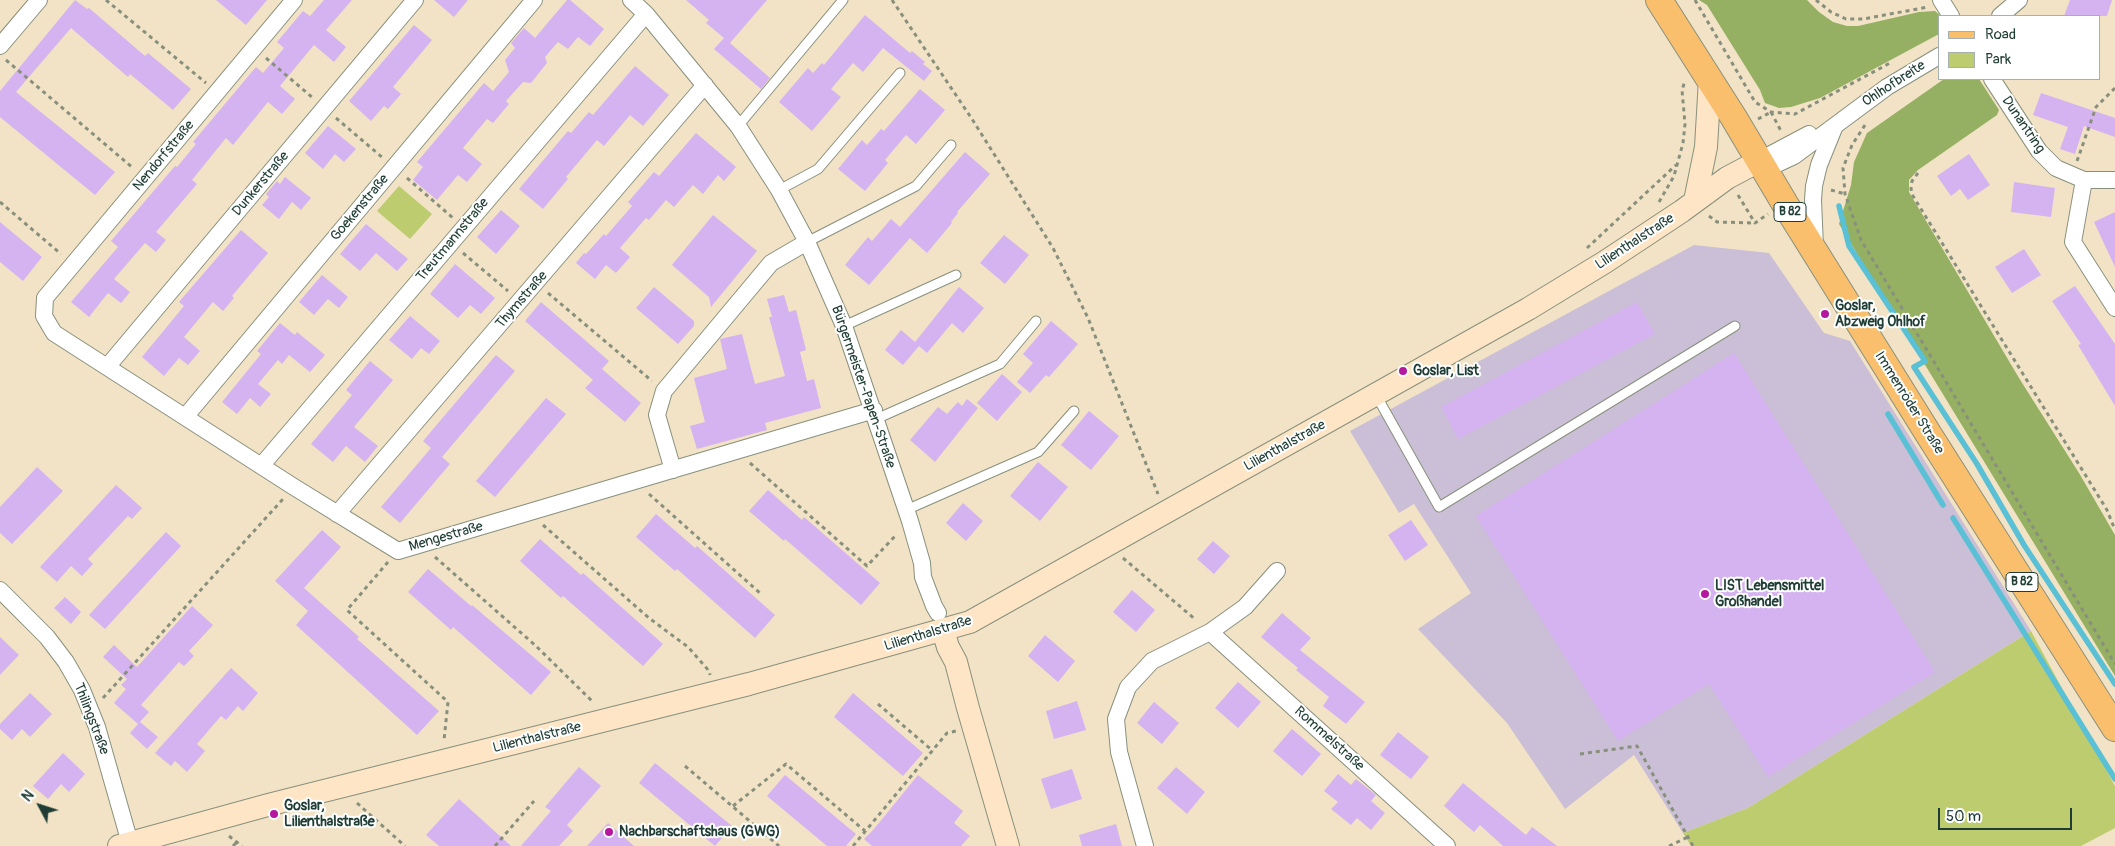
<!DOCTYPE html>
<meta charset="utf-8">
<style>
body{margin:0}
#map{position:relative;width:2115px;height:846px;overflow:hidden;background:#f2e3c6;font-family:Pangolin,sans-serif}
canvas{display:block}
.legend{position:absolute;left:1938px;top:15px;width:162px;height:65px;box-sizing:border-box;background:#fff;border:1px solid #a5b1ae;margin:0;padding:6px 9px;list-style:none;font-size:15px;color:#1f3d34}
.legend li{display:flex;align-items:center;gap:10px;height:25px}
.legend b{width:25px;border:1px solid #a5b1ae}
.north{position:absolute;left:15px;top:781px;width:50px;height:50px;-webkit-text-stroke:4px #fff;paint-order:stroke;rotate:310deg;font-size:14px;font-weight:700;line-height:20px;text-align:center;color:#1f3d34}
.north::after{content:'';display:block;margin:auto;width:18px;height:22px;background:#1f3d34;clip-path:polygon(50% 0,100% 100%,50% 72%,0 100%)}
.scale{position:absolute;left:1938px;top:808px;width:134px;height:22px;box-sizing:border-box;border:2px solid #1f3d34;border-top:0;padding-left:6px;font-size:15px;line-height:18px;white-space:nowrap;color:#1f3d34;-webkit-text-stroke:4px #fff;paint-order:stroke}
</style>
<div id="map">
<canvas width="2115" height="846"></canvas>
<ul class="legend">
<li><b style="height:6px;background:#f9bf6d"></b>Road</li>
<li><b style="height:14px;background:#bccc6f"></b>Park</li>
</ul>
<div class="north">N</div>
<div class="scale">50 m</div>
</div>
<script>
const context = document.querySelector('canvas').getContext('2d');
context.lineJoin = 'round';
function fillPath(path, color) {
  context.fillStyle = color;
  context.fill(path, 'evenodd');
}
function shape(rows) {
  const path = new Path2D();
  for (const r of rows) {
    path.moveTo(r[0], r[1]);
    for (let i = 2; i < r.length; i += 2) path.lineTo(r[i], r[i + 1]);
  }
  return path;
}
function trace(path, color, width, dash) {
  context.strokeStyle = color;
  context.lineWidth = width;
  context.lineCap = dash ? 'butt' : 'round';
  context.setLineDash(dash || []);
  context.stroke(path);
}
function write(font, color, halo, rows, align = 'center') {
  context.font = font + ' Pangolin,sans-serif';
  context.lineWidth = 4;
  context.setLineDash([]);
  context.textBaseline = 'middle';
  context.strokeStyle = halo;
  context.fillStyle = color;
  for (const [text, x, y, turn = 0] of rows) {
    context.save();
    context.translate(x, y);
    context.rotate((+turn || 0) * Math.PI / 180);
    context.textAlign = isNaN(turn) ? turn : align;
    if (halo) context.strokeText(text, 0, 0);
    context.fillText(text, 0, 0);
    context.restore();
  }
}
const industrial = shape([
 [1694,245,1769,253,1824,333,1850,341,2031,631,1748,808,1683,833,1634,755,1565,809,1507,723,1418,629,1471,593,1414,504,1399,513,1350,431]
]);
const green = shape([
 [399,186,432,214,410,239,377,211],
 [2031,631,2115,786,2115,828,2081,846,1691,846,1683,833,1748,808]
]);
const forest = shape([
 [1699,0,1807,0,1819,12,1833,22,1847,26,1858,26,1919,12,1935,11,1941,16,1939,16,1939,34,1820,98,1791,107,1779,108,1765,103,1760,90,1707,5],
 [1944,79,1979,79,1999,110,1997,115,1918,170,1909,180,1909,192,2019,378,2079,473,2115,535,2115,676,1839,224,1851,185,1854,162,1867,133]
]);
const stream = shape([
 [1839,206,1849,246,1925,361,1914,367,1977,464,2024,545,2115,684],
 [1888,414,1943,505],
 [1953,518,2115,779]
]);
const building = shape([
 [75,0,87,9,89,8,145,56,148,53,191,89,173,110,130,74,128,77,71,28,16,92,115,172,95,195,0,117,0,91],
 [216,0,267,0,246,25],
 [324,0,352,0,326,30,346,47,334,62,314,45,280,86,295,99,282,114,268,102,233,145,226,138,192,180,197,184,156,232,166,240,156,252,145,243,114,279,130,292,121,303,108,293,89,317,71,302,118,247,111,241,175,166,177,167,196,144,193,142,256,67,263,73,284,48,277,42,303,11,310,16],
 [434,0,468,0,454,17],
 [567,0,570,0,604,29,590,46,578,37,568,49,558,42,545,57,547,63,531,83,523,82,506,101,509,104,493,123,487,119,463,148,482,164,467,182,458,175,437,200,413,180,423,167,417,162,484,83,493,91,509,72,505,60,515,48,511,43,524,28,535,38],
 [686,0,767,0,730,43,770,78,761,89,714,49,724,38,706,23,709,20],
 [2070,0,2112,0,2107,16,2064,16],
 [865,15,910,53,912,51,925,62,923,64,932,71,924,81,883,48,863,72,853,63,831,89,841,97,812,131,779,102,808,68,813,73,822,63,824,65],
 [414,25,432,40,393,87,401,94,388,109,384,106,371,121,349,101],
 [635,66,669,95,643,126,630,115,604,146,597,140,566,177,568,179,543,209,519,189,568,131,571,133,589,112,593,115],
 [920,89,945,110,916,144,906,135,885,160,888,163,865,191,838,169,862,140,867,145,881,129,884,131],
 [2041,93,2115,118,2115,137,2084,126,2075,154,2060,149,2068,127,2033,115],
 [328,126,356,149,344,162,335,154,323,169,305,153],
 [696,133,736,167,724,181,718,175,703,194,693,185,674,207,666,200,649,220,646,218,620,248,630,257,616,273,606,265,595,279,576,263,584,253,586,254,604,234,606,236,632,206,628,202,654,172,659,176],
 [965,152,990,174,957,212,958,213,951,222,952,223,927,253,910,238,869,285,845,265,868,237,872,241,891,219,900,227],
 [1969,154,1990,185,1968,200,1960,189,1951,196,1937,176],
 [285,177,311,198,301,210,292,202,279,219,262,205,269,197,266,194,277,181,280,184],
 [2014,182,2055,188,2051,217,2011,212],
 [501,210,520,226,496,254,477,237],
 [2115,212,2115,267,2094,222],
 [713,215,757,251,711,307,709,297,672,265],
 [0,222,42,257,23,281,0,262],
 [366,224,408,259,397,271,376,253,360,271,340,254],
 [241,230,268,253,232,296,234,298,223,311,213,302,184,337,200,351,188,365,179,358,164,376,142,357,184,306,179,302],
 [1004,235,1029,255,1005,284,980,263],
 [2024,249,2041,275,2012,293,1995,267],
 [455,264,495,298,481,314,470,305,458,318,430,294],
 [322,275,348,297,339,308,328,299,314,315,299,302],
 [2075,286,2115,344,2115,406,2078,345,2081,344,2052,301],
 [654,287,694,321,694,326,678,344,636,308],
 [959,287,984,308,963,333,952,323,927,353,919,346,903,365,885,350,901,330,915,342],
 [784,295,789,312,796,310,806,350,800,352,807,381,814,379,821,408,765,423,767,430,697,449,690,426,705,422,694,378,727,369,720,339,742,334,755,384,785,376,769,317,772,317,767,299],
 [541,302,609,361,602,369,641,403,625,422,585,388,593,380,525,321],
 [1637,302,1655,334,1458,439,1441,407],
 [410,316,440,341,429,354,421,348,412,359,389,340],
 [1051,321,1078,344,1049,377,1046,375,1030,393,1017,382,1033,363,1023,354],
 [280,323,295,335,297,332,325,355,310,372,289,355,282,364,278,360,258,384,271,394,260,407,250,398,237,414,222,402,261,354,257,351],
 [1734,353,1935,672,1768,777,1709,684,1618,741,1476,516],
 [496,355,515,371,442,457,450,464,400,523,381,507,431,448,423,441],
 [370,361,393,380,354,427,378,446,365,462,346,446,333,462,311,444,352,395,346,390],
 [1002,374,1022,392,997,421,977,403],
 [546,398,566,414,495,497,476,481],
 [967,399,978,408,935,462,910,440,938,407,947,414,958,402,962,406],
 [1089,411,1119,436,1091,470,1061,445],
 [1038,462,1068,487,1040,521,1010,496],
 [37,467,63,491,12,544,0,533,0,507],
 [116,485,142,508,132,519,128,516,88,559,93,564,82,576,71,566,57,582,40,567],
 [768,490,802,520,804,517,880,583,861,605,785,539,784,541,749,511],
 [963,503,983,521,966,541,946,523],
 [656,514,695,548,697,546,775,615,755,638,677,569,675,571,636,537],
 [1411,520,1428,545,1405,561,1388,535],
 [322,530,341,547,304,588,359,637,357,639,439,711,417,735,296,625,308,611,275,581],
 [166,532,181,546,105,629,89,615],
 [540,539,581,575,583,573,663,644,643,666,563,596,561,598,520,561],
 [1213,541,1230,556,1214,574,1197,559],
 [428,569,471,606,472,605,551,672,531,695,453,627,451,630,408,592],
 [1132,590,1155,610,1136,632,1113,612],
 [65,597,81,612,71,624,54,608],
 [192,606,213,625,189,651,194,656,184,666,179,662,141,705,149,712,138,724,114,703,126,689,121,685,127,679,103,657,114,645,137,667],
 [1282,613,1311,638,1300,650,1365,702,1346,724,1323,706,1329,697,1296,670,1298,668,1261,637],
 [1045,635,1075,661,1058,682,1028,656],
 [0,637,19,655,0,675],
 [231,668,258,693,243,711,238,706,226,720,221,716,197,744,205,751,187,772,175,761,171,766,155,753],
 [1238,682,1261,702,1238,728,1215,708],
 [30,693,52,714,30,737,22,729,12,740,0,729,0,724],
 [853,693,923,753,903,776,834,717],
 [1077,701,1086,730,1054,739,1046,711],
 [1154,702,1179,723,1162,744,1137,723],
 [140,722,158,737,147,749,130,733],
 [1292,729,1321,754,1302,776,1273,751],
 [1398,732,1429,757,1411,779,1380,755],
 [63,753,85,774,69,792,61,784,48,799,33,786],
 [655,763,732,826,715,846,639,783],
 [579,767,601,786,567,825,573,831,559,846,521,846,551,811,545,807],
 [1176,767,1205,792,1187,814,1157,788],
 [1072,769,1082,799,1051,809,1041,779],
 [1338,774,1351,785,1356,779,1376,795,1371,801,1385,813,1371,830,1357,818,1351,825,1331,809,1338,802,1324,791],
 [785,775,856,834,846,846,827,846,767,796],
 [918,775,963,811,954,823,970,836,961,846,872,846,864,839,874,829],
 [1463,783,1526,835,1532,827,1557,846,1503,846,1480,825,1474,832,1444,806],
 [459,799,511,846,439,846,426,835],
 [608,823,634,846,587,846],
 [1116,824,1122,846,1082,846,1079,835]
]);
const path = shape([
 [106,0,206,83],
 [892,0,972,119,1053,248,1088,318,1158,494],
 [1695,0,1755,102,1771,112,1795,114,1890,63],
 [1816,0,1831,12,1846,19,1863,19,1928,7],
 [266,58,313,98],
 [6,60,133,168],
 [1771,112,1781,131],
 [336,118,383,158],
 [1758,119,1771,112],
 [1865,125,1852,145,1843,168,1845,194,1861,240,2115,664],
 [2077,161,2096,107,2115,88],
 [1918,173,1912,181,1911,189,1913,196,2107,510,2115,530],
 [407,178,453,218],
 [1831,190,1845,194],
 [1738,195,1755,223,1768,214],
 [0,202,61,254],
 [1659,202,1674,176,1683,143,1685,124,1682,90,1685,81],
 [1709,216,1717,222,1755,223],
 [1587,248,1676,165],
 [463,253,508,291],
 [548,293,652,381],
 [750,463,867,566,896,535],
 [649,494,760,593],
 [543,525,649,618,688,647,709,671,710,675],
 [435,557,536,646,594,703],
 [1123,558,1196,620],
 [388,562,347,610,448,702,444,740],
 [103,698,283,499],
 [878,704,933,751],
 [1580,754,1637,746,1693,846],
 [685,766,779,846],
 [357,803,405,846],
 [733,806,786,764,865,831],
 [229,836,242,846],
 [233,846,237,842],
 [495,846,534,801],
 [853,846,947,733,956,731],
 [1669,846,1688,837]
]);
const lane = shape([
 [738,126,843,0],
 [779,190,818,169,900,73],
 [807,242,916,186,951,145],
 [844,326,956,275],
 [1376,395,1439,507,1735,326],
 [876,419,1000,364,1036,321],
 [906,510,1038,452,1074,411]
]);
const street = shape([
 [294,0,45,298,44,316,54,333,294,487,398,551,874,410],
 [631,0,646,14,738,126,779,190,807,242,844,326,910,521,922,563,923,577,934,606,938,613],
 [1941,0,1951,16],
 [2000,16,2019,0],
 [0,46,39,0],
 [1992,79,2039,151,2056,168,2084,180,2115,180],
 [1760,160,1809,134],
 [1764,170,1794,156,1887,87,1939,56],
 [2084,180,2073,242,2115,308],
 [1815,247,1813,200,1814,186,1819,165,1834,128],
 [107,367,415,0],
 [185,417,534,0],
 [261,466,646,14],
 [673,470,657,415,664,391,771,263,807,242],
 [337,514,705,85],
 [0,590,47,637,66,662,82,690,97,727,130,843],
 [1210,632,1447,846],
 [1145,846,1119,752,1116,719,1128,687,1152,661,1210,632,1245,607,1277,571]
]);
const secondary = shape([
 [1695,201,1706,147,1710,79],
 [943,630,948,647,956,662,968,708,1008,846],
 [119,846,268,805,749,684,970,622,1528,309,1605,262,1682,211,1727,178,1759,161]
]);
const primary = shape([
 [1659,0,1734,118,1785,204,1929,435,2115,728]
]);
const markers = [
 [1825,314,5,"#b5179e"],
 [1403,371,5,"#b5179e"],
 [1705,594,5,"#b5179e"],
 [274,814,5,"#b5179e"],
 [609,832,5,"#b5179e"]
];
const shields = [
 [1790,212,32],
 [2022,582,32]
];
const shieldNames = [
 ["B 82",1790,212],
 ["B 82",2022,582]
];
const streetNames = [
 ["Ohlhofbreite",1894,84,-33],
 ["Dunantring",2023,125,56],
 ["Nendorfstraße",164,156,-50],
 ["Dunkerstraße",261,184,-50],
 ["Goekenstraße",360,208,-50],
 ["Treutmannstraße",453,240,-50],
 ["Lilienthalstraße",1635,242,-33],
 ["Thymstraße",522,300,-49],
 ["Bürgermeister-Papen-Straße",863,387,71],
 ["Immenröder Straße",1909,403,58],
 ["Lilienthalstraße",1285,446,-29],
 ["Mengestraße",446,537,-16],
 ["Lilienthalstraße",928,634,-17],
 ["Thilingstraße",91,719,69],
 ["Lilienthalstraße",537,738,-14],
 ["Rommelstraße",1329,739,42]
];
const poiNames = [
 ["Goslar,",1835,306],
 ["Abzweig Ohlhof",1835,322],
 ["Goslar, List",1413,371],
 ["LIST Lebensmittel",1715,586],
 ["Großhandel",1715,602],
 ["Goslar,",284,806],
 ["Lilienthalstraße",284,822],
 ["Nachbarschaftshaus (GWG)",619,832]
];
fillPath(industrial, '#cabfd6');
fillPath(green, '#bccc6f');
fillPath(forest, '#95b062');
trace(stream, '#59c0d6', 5.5);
fillPath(building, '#d5b2f0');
trace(lane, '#88907d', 11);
trace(street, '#88907d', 18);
trace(secondary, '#88907d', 24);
trace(primary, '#88907d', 28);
trace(path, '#88907d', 3, [4, 4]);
trace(lane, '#fff', 9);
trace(street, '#fff', 16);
trace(secondary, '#fde5c5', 22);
trace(primary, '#f9bf6d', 26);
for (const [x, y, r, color] of markers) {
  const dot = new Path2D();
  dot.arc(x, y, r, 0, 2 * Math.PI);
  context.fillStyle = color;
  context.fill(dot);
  trace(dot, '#fff', 2);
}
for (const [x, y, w] of shields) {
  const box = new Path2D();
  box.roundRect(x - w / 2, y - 9.5, w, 19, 4);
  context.fillStyle = '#fff';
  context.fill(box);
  trace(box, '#1f3d34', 1);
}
write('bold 12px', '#1f3d34', null, shieldNames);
write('14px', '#1f3d34', '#fff', streetNames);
write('bold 14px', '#1f3d34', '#fff', poiNames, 'left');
</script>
